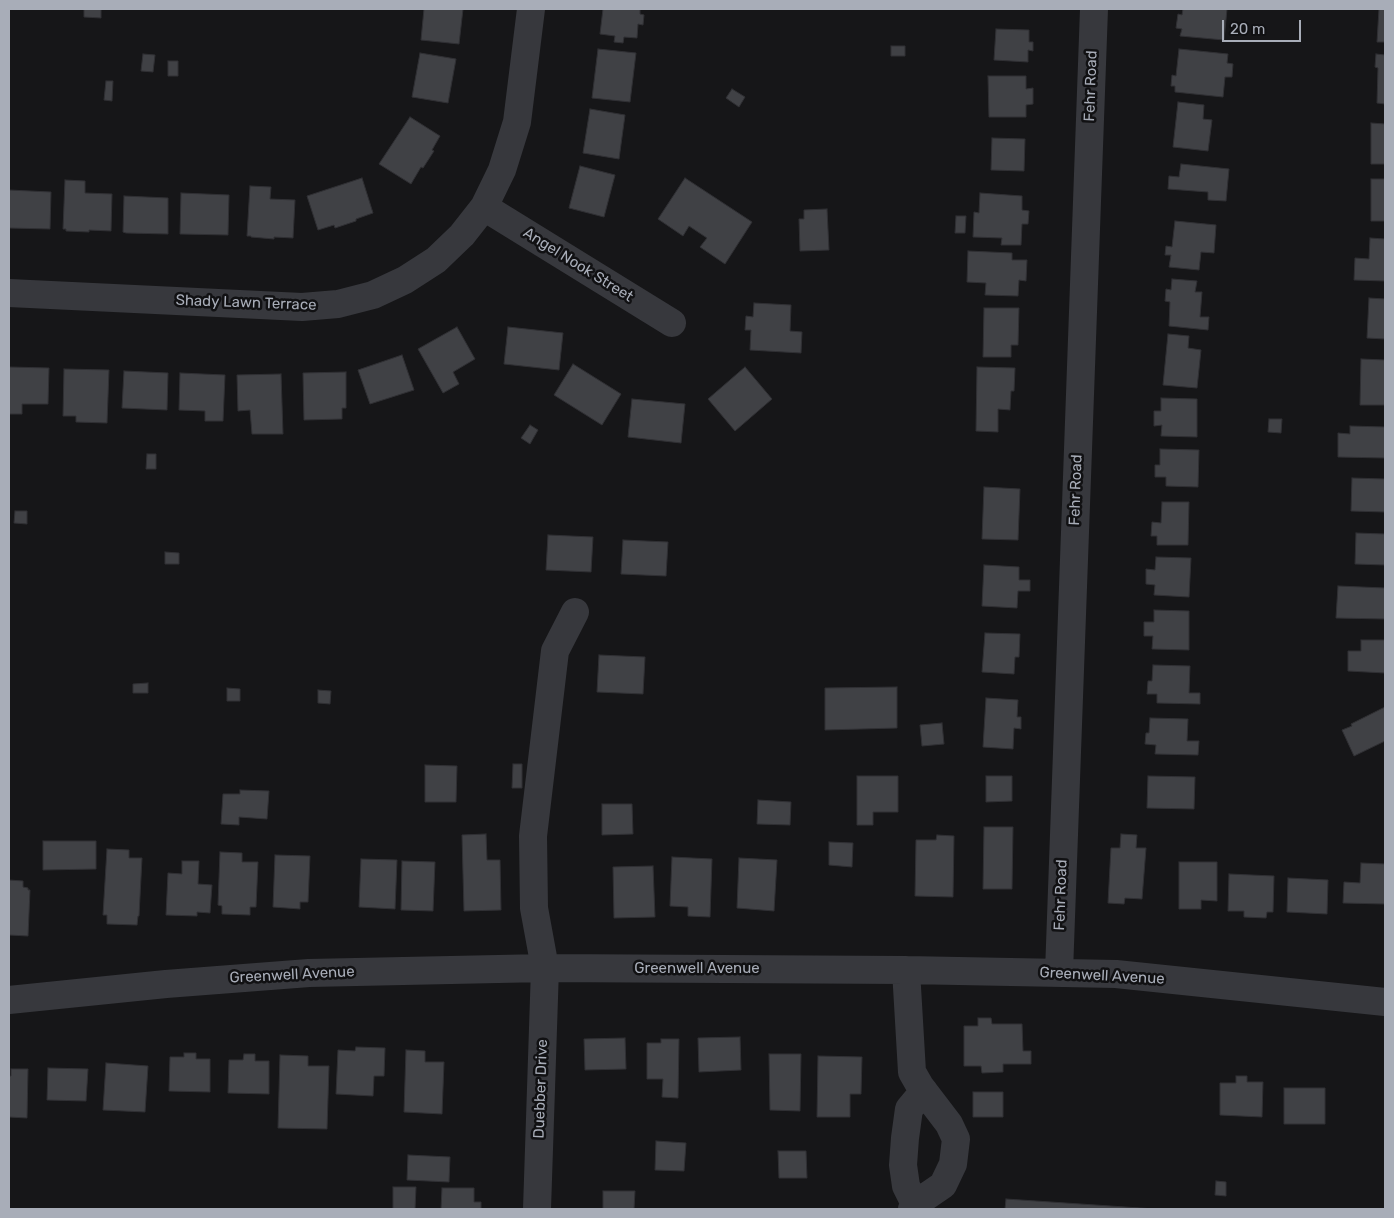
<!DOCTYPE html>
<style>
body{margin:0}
#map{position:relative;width:1394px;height:1218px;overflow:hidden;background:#161618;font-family:Rubik,sans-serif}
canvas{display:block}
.frame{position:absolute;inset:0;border:10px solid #a8adb8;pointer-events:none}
.scale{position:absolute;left:1222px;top:20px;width:79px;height:22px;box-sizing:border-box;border:2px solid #a8adb8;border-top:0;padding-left:6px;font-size:15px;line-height:18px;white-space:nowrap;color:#a8adb8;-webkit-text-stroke:4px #111113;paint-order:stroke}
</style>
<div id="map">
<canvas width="1394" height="1218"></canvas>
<div class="frame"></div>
<div class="scale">20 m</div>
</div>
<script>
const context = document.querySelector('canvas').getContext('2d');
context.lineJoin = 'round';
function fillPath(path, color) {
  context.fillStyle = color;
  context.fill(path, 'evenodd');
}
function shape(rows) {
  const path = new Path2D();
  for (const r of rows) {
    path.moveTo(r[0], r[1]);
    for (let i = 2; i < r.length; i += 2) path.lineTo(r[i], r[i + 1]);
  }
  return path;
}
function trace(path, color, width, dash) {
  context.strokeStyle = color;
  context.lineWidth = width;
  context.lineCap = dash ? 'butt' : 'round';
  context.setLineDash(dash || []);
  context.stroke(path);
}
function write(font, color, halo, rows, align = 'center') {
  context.font = font + ' Rubik,sans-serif';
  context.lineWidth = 5;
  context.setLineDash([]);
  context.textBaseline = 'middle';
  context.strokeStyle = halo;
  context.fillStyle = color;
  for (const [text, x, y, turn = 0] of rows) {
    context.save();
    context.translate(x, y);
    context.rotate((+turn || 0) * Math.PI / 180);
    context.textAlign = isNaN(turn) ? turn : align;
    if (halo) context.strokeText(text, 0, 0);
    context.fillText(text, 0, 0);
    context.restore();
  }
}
const building = shape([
 [84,9,101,9,101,18,84,17,84,9],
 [424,9,463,9,459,44,421,40,424,9],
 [603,9,640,9,640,14,644,15,643,25,638,24,637,38,624,37,623,43,614,42,615,36,600,34,603,9],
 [1183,9,1227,9,1224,40,1180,36,1182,29,1176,28,1178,14,1182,15,1183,9],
 [1379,9,1385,9,1385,42,1377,42,1379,9],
 [996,29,1029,30,1029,42,1033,42,1033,51,1028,50,1028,62,994,60,996,29],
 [891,46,905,46,905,56,891,56,891,46],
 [598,49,636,53,630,102,592,98,598,49],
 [1179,49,1228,54,1227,63,1233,64,1232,77,1225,77,1223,97,1175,92,1175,86,1171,86,1172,75,1176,76,1179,49],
 [420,53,456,59,448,103,412,97,420,53],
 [143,54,155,55,153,72,141,71,143,54],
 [1376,54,1385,55,1385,104,1377,103,1378,68,1375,67,1376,54],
 [168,61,178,61,178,76,168,76,168,61],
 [988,76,1026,76,1026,89,1033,88,1033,104,1026,105,1026,117,989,117,988,76],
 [106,81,113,81,112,101,104,100,106,81],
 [732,89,745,97,739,107,726,98,732,89],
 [1178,102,1204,105,1203,119,1212,120,1208,151,1173,147,1178,102],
 [590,109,625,115,619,159,583,153,590,109],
 [410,117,440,136,432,150,434,151,423,168,421,167,411,184,379,164,410,117],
 [1371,123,1385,124,1385,164,1371,164,1371,123],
 [992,138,1025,139,1024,171,991,170,992,138],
 [1181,164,1229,169,1226,201,1208,200,1208,192,1168,189,1169,176,1179,177,1181,164],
 [580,166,615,175,604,217,569,208,580,166],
 [362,178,373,213,356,219,356,221,335,228,334,225,318,230,307,196,362,178],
 [685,178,752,222,725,264,700,247,707,238,689,226,683,236,658,219,685,178],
 [1371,179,1385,179,1385,221,1371,221,1371,179],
 [65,180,85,181,85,193,112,194,111,231,89,230,89,232,66,231,66,229,63,229,65,180],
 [250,186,271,187,270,199,295,200,293,238,274,237,274,239,251,237,251,236,247,236,250,186],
 [9,190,51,192,50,229,9,228,9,190],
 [181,193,229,195,228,235,180,234,181,193],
 [980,193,1022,196,1022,210,1029,211,1028,224,1022,224,1021,245,1001,245,1002,238,973,237,974,212,979,213,980,193],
 [124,196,168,198,168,234,126,233,123,232,124,196],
 [827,209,829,250,800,251,799,219,804,219,804,210,827,209],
 [956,216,966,216,965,233,955,233,956,216],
 [1175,221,1216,225,1214,253,1201,252,1199,270,1169,267,1171,255,1165,255,1166,246,1172,247,1175,221],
 [1370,238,1385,239,1385,281,1354,280,1355,258,1369,259,1370,238],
 [968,251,1012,253,1012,260,1027,260,1026,281,1019,280,1018,296,985,295,986,283,967,282,968,251],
 [1172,279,1197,281,1195,292,1202,292,1200,317,1209,317,1208,330,1169,326,1170,302,1165,301,1166,289,1171,290,1172,279],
 [1369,298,1385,299,1385,339,1367,338,1369,298],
 [754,303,791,305,790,331,802,332,801,353,750,350,751,330,745,330,746,316,753,317,754,303],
 [984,308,1019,308,1018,345,1011,345,1011,357,983,357,984,308],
 [457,327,475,359,453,372,459,384,443,393,418,349,457,327],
 [508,327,563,333,559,370,504,364,508,327],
 [1168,334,1189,336,1188,348,1201,350,1197,388,1163,385,1168,334],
 [402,355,414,390,370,404,358,370,402,355],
 [1361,359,1385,360,1385,405,1360,405,1361,359],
 [573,364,621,394,602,425,554,395,573,364],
 [9,367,49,368,48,404,22,404,22,414,9,414,9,367],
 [745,367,772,399,735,431,708,399,745,367],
 [977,367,1015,368,1014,391,1011,391,1010,410,998,409,998,432,976,431,977,367],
 [64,369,109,370,107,423,76,422,76,416,63,416,64,369],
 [124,371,168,373,167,410,122,408,124,371],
 [346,372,346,408,342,408,342,419,304,420,303,373,346,372],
 [180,373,225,375,223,421,205,421,205,411,179,410,180,373],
 [281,374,283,434,252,434,250,410,238,411,237,375,281,374],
 [1161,398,1197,399,1197,437,1161,436,1162,425,1154,426,1154,411,1161,411,1161,398],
 [632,399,685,404,681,443,628,437,632,399],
 [1269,419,1282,419,1281,433,1268,432,1269,419],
 [530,425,538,430,530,444,521,438,530,425],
 [1350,426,1385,427,1385,458,1338,457,1338,433,1350,434,1350,426],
 [1160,449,1199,450,1198,487,1166,486,1166,477,1155,477,1155,465,1160,465,1160,449],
 [147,454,156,454,156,469,146,469,147,454],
 [1352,478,1385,479,1385,512,1351,511,1352,478],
 [984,487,1020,489,1018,540,982,539,984,487],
 [1162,502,1189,502,1188,545,1157,545,1157,536,1151,536,1152,522,1161,523,1162,502],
 [15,511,27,511,27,524,14,523,15,511],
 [1356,533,1385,534,1385,565,1355,564,1356,533],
 [548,535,593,537,591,572,546,570,548,535],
 [623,540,668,542,666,576,621,574,623,540],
 [165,552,179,553,179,564,165,564,165,552],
 [1156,557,1191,558,1189,597,1154,595,1155,585,1146,584,1146,569,1155,570,1156,557],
 [984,565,1019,567,1019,580,1030,580,1030,591,1018,591,1017,608,982,606,984,565],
 [1338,586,1385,588,1385,619,1336,618,1338,586],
 [1154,610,1189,611,1189,650,1152,649,1153,636,1144,636,1144,622,1154,622,1154,610],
 [985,633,1020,634,1019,657,1015,657,1014,674,982,672,985,633],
 [1361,640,1385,640,1385,673,1348,671,1348,651,1361,651,1361,640],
 [599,655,645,657,643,694,597,692,599,655],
 [1153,665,1190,666,1189,693,1200,693,1200,704,1157,703,1157,694,1147,694,1148,681,1152,681,1153,665],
 [148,683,148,693,133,693,133,684,148,683],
 [897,687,897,728,825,730,825,688,897,687],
 [227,688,240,689,240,701,227,701,227,688],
 [318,690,331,691,330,704,318,703,318,690],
 [986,698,1018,700,1017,717,1021,717,1021,729,1014,728,1013,749,983,747,986,698],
 [1385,707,1385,741,1354,756,1342,730,1352,726,1351,724,1385,707],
 [1150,718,1188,719,1187,741,1199,741,1198,755,1155,754,1156,745,1145,744,1146,733,1149,733,1150,718],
 [942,723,944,744,922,746,920,725,942,723],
 [513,764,522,764,522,788,512,788,513,764],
 [425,765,457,766,456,802,425,802,425,765],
 [857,776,898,776,898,812,873,812,873,825,857,825,857,776],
 [986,776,1012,776,1012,801,986,802,986,776],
 [1148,776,1195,777,1194,809,1147,808,1148,776],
 [240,790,269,791,267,819,239,817,239,825,221,824,223,794,240,794,240,790],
 [758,800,791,802,790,825,757,824,758,800],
 [602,804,632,804,633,834,602,835,602,804],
 [984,827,1013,827,1012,889,983,889,984,827],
 [486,834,487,860,500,860,501,910,464,911,462,835,486,834],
 [1121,834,1137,835,1136,848,1146,848,1142,899,1125,898,1124,904,1108,903,1111,848,1120,848,1121,834],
 [937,835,954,836,953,897,915,896,916,840,936,840,937,835],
 [43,841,96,841,96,869,43,870,43,841],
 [829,842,853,843,852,867,829,865,829,842],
 [107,849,129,850,129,858,142,858,139,916,138,916,137,925,107,924,107,915,103,915,107,849],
 [220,852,242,853,242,862,258,862,256,907,250,907,250,915,222,914,222,906,218,905,220,852],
 [275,855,310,856,308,902,300,902,300,909,273,907,275,855],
 [672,857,712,859,710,917,688,916,688,907,670,906,672,857],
 [739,858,777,860,774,911,737,908,739,858],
 [361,859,397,860,395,909,359,907,361,859],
 [182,861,199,861,198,884,212,885,210,913,197,912,197,916,166,915,168,873,182,874,182,861],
 [402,861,435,862,433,911,401,910,402,861],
 [1179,862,1217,862,1217,901,1201,900,1201,909,1179,909,1179,862],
 [1361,863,1385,864,1385,904,1343,903,1344,882,1360,883,1361,863],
 [653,866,655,917,614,918,613,867,653,866],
 [1229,874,1274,876,1273,912,1267,912,1266,918,1244,917,1244,911,1228,911,1229,874],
 [1288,878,1328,880,1327,914,1287,912,1288,878],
 [9,880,23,881,23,887,28,888,28,890,30,890,28,936,9,935,9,880],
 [978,1018,991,1018,992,1024,1022,1024,1023,1051,1031,1051,1031,1064,1003,1064,1003,1072,982,1073,981,1066,964,1066,964,1026,978,1026,978,1018],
 [740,1037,741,1070,699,1072,698,1038,740,1037],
 [625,1038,626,1069,585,1070,584,1039,625,1038],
 [661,1039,679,1039,678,1098,662,1097,663,1079,647,1079,647,1043,661,1043,661,1039],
 [356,1047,385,1048,384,1076,374,1076,373,1096,336,1094,338,1050,355,1051,356,1047],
 [406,1050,425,1051,425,1062,444,1062,442,1114,404,1112,406,1050],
 [184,1053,196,1053,196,1059,210,1059,210,1092,169,1091,170,1057,184,1057,184,1053],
 [244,1054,255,1054,255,1061,269,1061,269,1094,228,1093,229,1060,243,1060,244,1054],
 [769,1054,801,1054,800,1111,770,1110,769,1054],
 [280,1055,308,1056,308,1066,329,1066,327,1129,278,1128,280,1055],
 [818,1056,862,1057,861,1094,850,1094,850,1117,817,1117,818,1056],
 [106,1063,148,1066,145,1112,103,1110,106,1063],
 [48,1068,88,1069,86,1101,47,1100,48,1068],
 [11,1069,28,1069,27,1118,9,1117,9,1076,11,1076,11,1069],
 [1236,1076,1247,1076,1247,1082,1263,1082,1262,1117,1220,1115,1220,1083,1236,1083,1236,1076],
 [1284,1088,1325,1088,1325,1124,1284,1124,1284,1088],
 [973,1092,1003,1092,1003,1117,973,1117,973,1092],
 [656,1141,686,1143,684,1171,655,1170,656,1141],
 [778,1151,806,1151,807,1178,779,1178,778,1151],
 [408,1155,450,1157,449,1182,407,1180,408,1155],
 [1216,1181,1226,1182,1226,1196,1215,1195,1216,1181],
 [393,1187,416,1187,415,1209,393,1209,393,1187],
 [442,1188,474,1188,474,1202,481,1202,481,1209,441,1209,442,1188],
 [603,1191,635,1191,634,1209,603,1209,603,1191],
 [1006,1199,1155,1209,1005,1209,1006,1199]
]);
const minor = shape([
 [484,207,672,323],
 [9,293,302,307,338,304,373,295,405,280,436,260,462,235,484,207,502,170,517,122,531,9],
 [906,970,912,1072,920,1086,949,1124,956,1139,953,1164,943,1185,924,1198,912,1209],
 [1059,972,1094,9],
 [9,1000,166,984,309,973,545,968,906,970,1116,974,1385,1002],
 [916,1206,906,1186,903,1165,905,1138,909,1109,924,1091],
 [537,1209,545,968,534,908,533,836,555,651,575,612]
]);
const streetNames = [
 ["Fehr Road",1091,86,-88],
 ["Angel Nook Street",578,265,32],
 ["Shady Lawn Terrace",246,303,2],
 ["Fehr Road",1076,490,-88],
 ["Fehr Road",1061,895,-88],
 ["Greenwell Avenue",697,969],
 ["Greenwell Avenue",292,975,-3],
 ["Greenwell Avenue",1102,976,3],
 ["Duebber Drive",541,1089,-88]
];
fillPath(building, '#404145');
trace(building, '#303034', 1);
trace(minor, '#37383d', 28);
write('15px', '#a8adb8', '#111113', streetNames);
</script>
